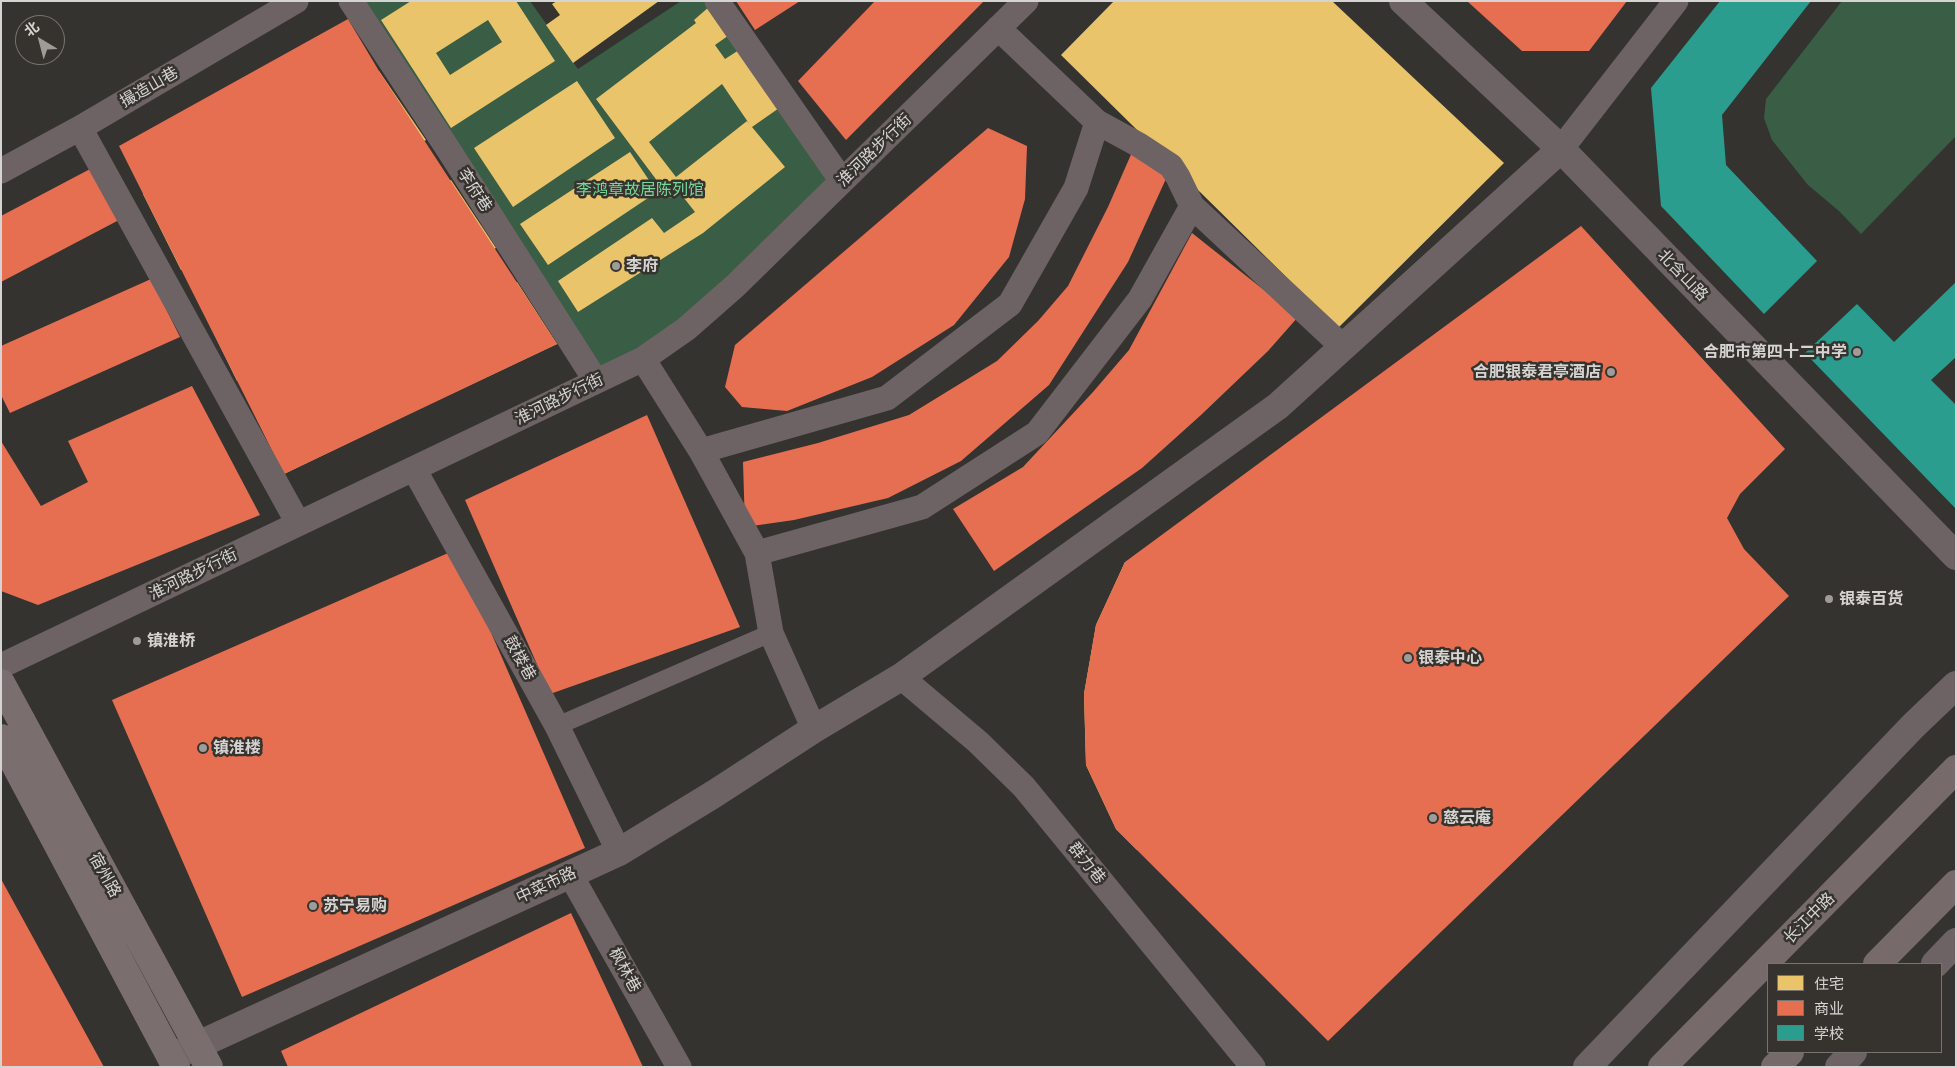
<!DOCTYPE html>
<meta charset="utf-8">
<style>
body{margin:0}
#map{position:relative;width:1957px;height:1068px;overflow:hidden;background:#353330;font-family:"Exo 2","Noto Sans SC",sans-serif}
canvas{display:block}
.frame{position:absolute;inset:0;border:2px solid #d6d4d2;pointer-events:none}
.legend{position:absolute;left:1767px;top:963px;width:175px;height:90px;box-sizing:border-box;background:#36332f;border:1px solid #767370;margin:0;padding:6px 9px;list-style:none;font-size:15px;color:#d6d4d2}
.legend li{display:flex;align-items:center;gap:10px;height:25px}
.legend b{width:25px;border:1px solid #767370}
.north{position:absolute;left:15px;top:15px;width:50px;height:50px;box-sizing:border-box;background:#36332f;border:1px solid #767370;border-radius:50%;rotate:323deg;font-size:14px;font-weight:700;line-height:20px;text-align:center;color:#d6d4d2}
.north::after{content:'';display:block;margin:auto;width:18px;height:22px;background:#9e9c99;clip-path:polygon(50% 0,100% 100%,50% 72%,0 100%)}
</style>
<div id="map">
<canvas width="1957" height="1068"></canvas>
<div class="frame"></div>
<ul class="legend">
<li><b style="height:14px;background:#e9c46a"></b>住宅</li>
<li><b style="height:14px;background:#e76f51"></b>商业</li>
<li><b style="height:14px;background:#2a9d8f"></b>学校</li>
</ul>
<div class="north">北</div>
</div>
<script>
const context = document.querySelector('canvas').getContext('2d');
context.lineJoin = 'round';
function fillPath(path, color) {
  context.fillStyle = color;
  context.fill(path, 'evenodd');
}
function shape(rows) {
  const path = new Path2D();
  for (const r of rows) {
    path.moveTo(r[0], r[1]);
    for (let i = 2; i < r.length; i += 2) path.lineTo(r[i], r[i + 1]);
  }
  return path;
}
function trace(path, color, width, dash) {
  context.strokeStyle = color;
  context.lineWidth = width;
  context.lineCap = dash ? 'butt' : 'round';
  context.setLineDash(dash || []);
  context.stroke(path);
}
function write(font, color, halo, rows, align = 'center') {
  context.font = font + ' "Exo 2","Noto Sans SC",sans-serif';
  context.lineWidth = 5;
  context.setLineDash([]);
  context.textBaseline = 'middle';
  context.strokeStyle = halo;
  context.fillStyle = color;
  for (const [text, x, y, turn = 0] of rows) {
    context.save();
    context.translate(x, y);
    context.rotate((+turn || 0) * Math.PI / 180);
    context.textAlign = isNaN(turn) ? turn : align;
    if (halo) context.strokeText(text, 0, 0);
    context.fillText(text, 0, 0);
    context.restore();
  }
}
const green = shape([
 [351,1,530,1,578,69,681,1,717,1,842,181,735,286,596,381],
 [1842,1,1956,1,1956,136,1861,234,1839,211,1808,185,1772,140,1764,118,1766,99]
]);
const homes = shape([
 [411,1,516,1,555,61,451,128,381,20],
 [488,20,502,42,450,75,436,53],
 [557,1,659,1,573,63,546,25,560,15,552,4],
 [1114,1,1332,1,1504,163,1338,328,1061,55],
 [710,6,732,33,715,45,725,59,739,50,782,106,752,127,785,167,703,233,578,312,558,281,652,218,664,233,695,212,680,193,670,198,596,99,696,23,694,20],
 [722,84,750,125,747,121,676,177,649,142],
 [379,71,426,140,181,270,143,194],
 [577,81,615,138,513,207,474,148],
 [630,152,657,192,548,265,520,224],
 [451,180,496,248,393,297,356,227],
 [304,249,346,328,237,381,198,301],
 [517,282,557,344,451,394,419,328],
 [363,352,398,419,284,474,252,409],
 [1125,562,1179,577,1149,635,1144,723,1162,801,1183,835,1137,850,1116,829,1086,765,1084,694,1096,625]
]);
const shops = shape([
 [736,1,800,1,755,30],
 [875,1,984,1,846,140,798,81],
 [1467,1,1627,1,1589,51,1522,51],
 [348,19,379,71,557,344,284,474,119,146],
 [988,128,1027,146,1025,199,1009,257,954,325,872,377,787,411,742,407,725,387,735,345],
 [1133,150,1170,170,1128,262,1049,385,961,461,888,498,794,520,745,527,743,462,818,443,909,415,997,361,1038,321,1068,286,1108,207],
 [92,168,119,220,1,282,1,216],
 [1581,226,1785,449,1740,494,1727,518,1744,549,1789,596,1328,1041,1116,829,1086,765,1084,694,1096,625,1125,562],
 [1192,233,1298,317,1268,351,1201,415,1142,468,994,571,953,509,1023,467,1093,392,1129,350],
 [151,279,180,337,10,413,1,395,1,346],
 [192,386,260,515,38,605,1,591,1,441,41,506,88,482,68,441],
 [647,415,740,627,550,694,465,500],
 [455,550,585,848,242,997,112,700],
 [1,879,104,1067,1,1067],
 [571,913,643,1067,288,1067,281,1051]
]);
const schools = shape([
 [1720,1,1811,1,1722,115,1726,165,1817,261,1764,314,1661,206,1651,88],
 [1956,282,1956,357,1931,380,1956,405,1956,509,1805,353,1857,304,1894,342]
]);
const service = shape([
 [557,726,771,633]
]);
const pedestrian = shape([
 [351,1,450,152,596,381],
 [717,1,842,181],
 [1097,122,1139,145,1171,166,1178,177,1192,206,1343,347],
 [80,128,298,523],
 [1561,149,1676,1],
 [1,171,80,128,296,1],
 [643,359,701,451,757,553,771,633,814,729],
 [701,451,887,398,1010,304,1076,188,1097,122,998,28],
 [414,469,557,726,619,852],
 [757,553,922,507,1037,433,1140,299,1192,206],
 [1,666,643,359,686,329,735,286,1026,1],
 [901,677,978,742,1024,787,1253,1067],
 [570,874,679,1067]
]);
const minor = shape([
 [1935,964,1956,942],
 [1587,1067,1913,726,1956,685],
 [1839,1067,1853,1052]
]);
const tertiary = shape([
 [1403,1,1561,149,1956,556],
 [172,1057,619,852,714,794,814,729,901,677,1278,406,1561,149]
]);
const secondary = shape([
 [1,683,209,1067],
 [1,738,176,1067]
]);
const trunk = shape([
 [1877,964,1956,884],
 [1662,1067,1956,769],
 [1775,1067,1790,1052]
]);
const markers = [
 [616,266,5,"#9e9c99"],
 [1857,352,5,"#9e9c99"],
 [1611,372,5,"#9e9c99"],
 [1829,599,5,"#9e9c99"],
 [137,641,5,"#9e9c99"],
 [1408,658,5,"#9e9c99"],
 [203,748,5,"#9e9c99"],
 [1433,818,5,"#9e9c99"],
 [313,906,5,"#9e9c99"]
];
const streetNames = [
 ["撮造山巷",149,87,-30],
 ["淮河路步行街",874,150,-44],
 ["李府巷",475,190,57],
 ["北含山路",1683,275,46],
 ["淮河路步行街",559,399,-26],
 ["淮河路步行街",193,574,-26],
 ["鼓楼巷",520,658,61],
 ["群力巷",1087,863,51],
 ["宿州路",105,875,61],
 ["中菜市路",546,885,-25],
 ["长江中路",1809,918,-45],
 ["枫林巷",625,970,61]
];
const parkNames = [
 ["李鸿章故居陈列馆",640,190]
];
const poiNames = [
 ["李府",626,266],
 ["合肥市第四十二中学",1847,352,"right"],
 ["合肥银泰君亭酒店",1601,372,"right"],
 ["银泰百货",1839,599],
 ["镇淮桥",147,641],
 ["银泰中心",1418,658],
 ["镇淮楼",213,748],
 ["慈云庵",1443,818],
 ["苏宁易购",323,906]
];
fillPath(green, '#395d45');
fillPath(homes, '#e9c46a');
fillPath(shops, '#e76f51');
fillPath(schools, '#2a9d8f');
trace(service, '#6e6364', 18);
trace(pedestrian, '#6e6364', 25);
trace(minor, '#6e6364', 28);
trace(tertiary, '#6e6364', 28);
trace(secondary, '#7b6e6f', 28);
trace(trunk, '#776a6a', 28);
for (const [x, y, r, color] of markers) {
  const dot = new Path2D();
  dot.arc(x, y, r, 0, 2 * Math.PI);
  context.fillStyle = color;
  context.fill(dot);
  trace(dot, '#36332f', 2);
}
write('16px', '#d6d4d2', '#36332f', streetNames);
write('16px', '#76d99a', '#36332f', parkNames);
write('bold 16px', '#d6d4d2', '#36332f', poiNames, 'left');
</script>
